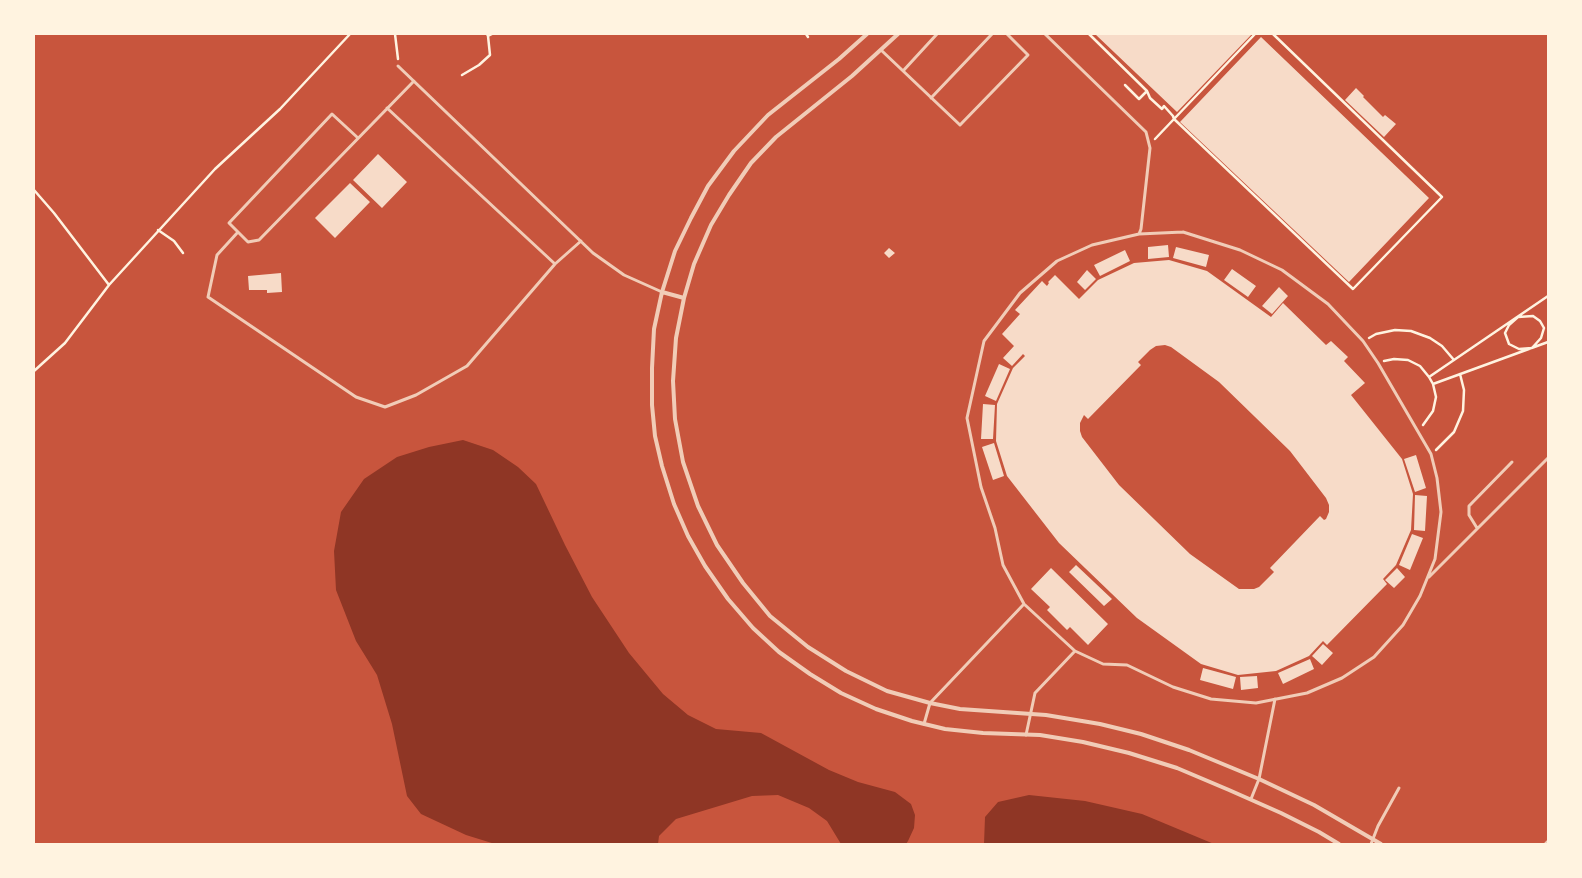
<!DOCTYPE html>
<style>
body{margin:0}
#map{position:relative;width:1582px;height:878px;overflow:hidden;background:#c8553d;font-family:"Public Sans",sans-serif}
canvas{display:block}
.frame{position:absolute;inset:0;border:35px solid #fff3e0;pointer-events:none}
</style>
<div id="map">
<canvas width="1582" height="878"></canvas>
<div class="frame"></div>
</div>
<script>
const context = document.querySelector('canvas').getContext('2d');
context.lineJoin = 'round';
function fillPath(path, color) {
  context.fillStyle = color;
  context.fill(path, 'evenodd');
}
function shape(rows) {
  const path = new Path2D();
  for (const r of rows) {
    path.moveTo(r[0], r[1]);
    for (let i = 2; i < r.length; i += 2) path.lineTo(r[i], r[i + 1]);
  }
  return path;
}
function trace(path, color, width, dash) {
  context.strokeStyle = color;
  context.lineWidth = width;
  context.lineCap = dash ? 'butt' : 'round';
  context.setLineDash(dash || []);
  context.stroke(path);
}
const water = shape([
 [463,440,493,450,518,467,536,484,565,545,592,597,629,653,663,694,688,715,716,729,761,733,829,770,858,782,895,792,911,804,915,815,914,828,908,841,906,844,841,844,827,821,809,808,778,795,752,796,676,819,659,836,658,844,495,844,466,835,421,814,407,796,392,724,377,675,356,641,336,590,334,551,341,512,364,479,397,457,429,447],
 [1029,795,1085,801,1142,814,1214,844,984,844,985,817,998,802]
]);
const building = shape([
 [1095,34,1252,34,1177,112],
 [1261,37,1429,198,1349,282,1180,122],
 [1356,88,1364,96,1363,97,1383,117,1385,115,1396,124,1384,137,1345,100],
 [378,154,407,182,382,208,353,180],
 [350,183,370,202,335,238,315,218],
 [1168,245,1169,257,1148,259,1148,247],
 [1176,247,1209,255,1206,267,1173,258],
 [889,248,895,253,889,258,884,253],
 [1125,250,1130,261,1100,276,1094,265],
 [1169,260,1207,271,1271,317,1283,303,1326,345,1331,341,1348,357,1344,361,1365,383,1351,395,1402,459,1413,494,1411,530,1396,565,1383,579,1387,584,1327,645,1323,641,1309,656,1276,671,1238,675,1201,664,1137,618,1059,543,1007,476,996,441,997,404,1013,368,1025,356,1023,354,1012,366,1003,358,1014,346,1002,334,1020,314,1015,310,1042,281,1047,286,1049,283,1048,282,1055,275,1079,299,1098,280,1134,263],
 [1165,345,1171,347,1219,382,1290,451,1326,498,1329,505,1329,512,1326,519,1324,520,1320,516,1270,568,1274,572,1259,587,1254,589,1239,589,1190,554,1119,485,1082,437,1080,431,1080,423,1084,415,1088,419,1141,365,1138,362,1150,350,1156,346],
 [1232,269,1256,286,1248,297,1224,280],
 [1087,270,1096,279,1085,290,1077,282],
 [281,273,282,292,267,293,267,290,249,290,248,276],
 [1279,287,1288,296,1272,314,1262,306],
 [999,364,1010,369,996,401,985,396],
 [983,404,995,405,993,439,981,439],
 [994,443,1004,476,993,480,982,447],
 [1416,455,1426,488,1415,492,1404,459],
 [1415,495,1427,496,1425,531,1414,530],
 [1412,534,1423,538,1410,570,1399,565],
 [1076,565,1112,599,1104,606,1069,572],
 [1051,568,1108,624,1088,645,1070,627,1067,630,1047,610,1050,607,1031,589],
 [1397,568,1405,577,1394,588,1385,580],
 [1323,644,1333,653,1322,665,1312,656],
 [1310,659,1314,669,1283,684,1278,673],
 [1203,668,1236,677,1233,689,1200,680],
 [1257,676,1258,688,1241,690,1240,677]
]);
const path = shape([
 [395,34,398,59],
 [487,34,488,36,492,34],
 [806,34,808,37],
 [1089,34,1147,91,1150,98,1162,109,1164,106,1173,116,1174,119,1155,139],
 [1255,34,1174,119,1353,289,1442,197,1273,34],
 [462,75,479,65,490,55,488,36],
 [1125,85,1139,99,1147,91],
 [34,190,54,213,109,285,215,169,280,109,350,34],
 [158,230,174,241,183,253],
 [1533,316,1540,321,1544,328,1541,338,1532,348,1519,349,1509,344,1505,333,1509,325,1518,317,1533,316],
 [1369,338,1376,334,1395,330,1411,331,1430,338,1442,346,1454,360],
 [1384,361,1394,359,1408,360,1420,366,1429,377,1433,384,1436,397,1433,411,1423,425],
 [34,371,65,343,109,285],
 [1429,377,1548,296],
 [1433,384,1548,342],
 [1436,450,1454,432,1463,411,1464,390,1460,374]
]);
const service = shape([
 [1045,34,1146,132,1150,148,1141,229,1139,234],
 [881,50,960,125,1028,55,1007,34],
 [398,66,593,253,624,275,662,292],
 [903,71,937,34],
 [931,98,992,34],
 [358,138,332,114,229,223,248,242,259,240,414,81],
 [238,232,217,255,208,297,356,397,385,407,416,395,467,366,555,264,387,108],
 [1183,232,1240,250,1282,270,1328,304,1363,341,1378,363,1431,454,1437,478,1441,512,1435,559,1420,596,1403,625,1374,657,1342,678,1307,693,1256,703,1211,699,1173,687,1127,665,1103,664,1075,651,1024,604,1003,565,995,528,981,487,967,418,984,341,1020,293,1057,261,1092,245,1139,234,1183,232],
 [555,264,581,241],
 [1477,528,1469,515,1469,506,1512,462],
 [1429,577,1548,458],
 [924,724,930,703,1024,604],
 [1026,735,1035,693,1075,651],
 [1251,799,1259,779,1275,699],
 [1371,844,1378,826,1399,788]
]);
const minor = shape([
 [867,34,839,59,768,115,734,151,708,186,691,218,675,251,662,292,654,329,652,368,652,405,655,436,662,466,674,504,688,536,705,566,728,599,753,628,779,652,810,674,841,693,876,709,912,721,945,729,983,733,1040,735,1083,742,1129,753,1177,768,1229,790,1281,813,1319,832,1339,844],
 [898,34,852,76,776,137,751,163,729,195,711,225,694,264,684,298,676,338,673,381,675,419,683,462,698,506,717,545,743,583,770,616,808,647,846,671,887,691,930,703,960,709,1046,715,1100,724,1141,734,1189,750,1259,779,1314,805,1381,844],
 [662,292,684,298],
 [1546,844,1548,842]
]);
fillPath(water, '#8f3625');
fillPath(building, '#f7dbc8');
trace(path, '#fff3e0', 2.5);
trace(service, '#f1ccb7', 3);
trace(minor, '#f1ccb7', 4);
</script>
